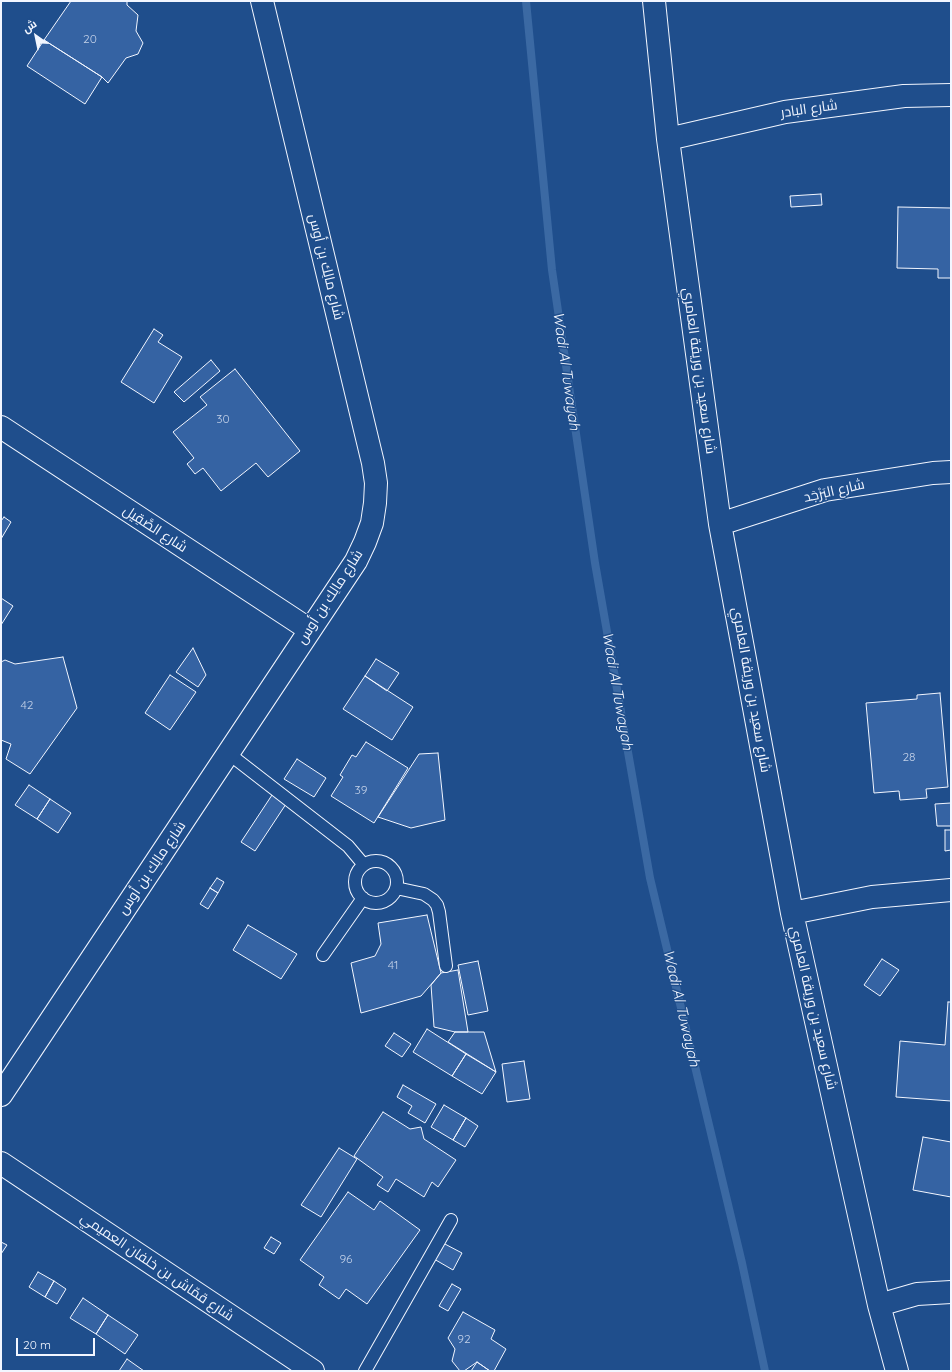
<!DOCTYPE html>
<meta charset="utf-8">
<style>
body{margin:0}
#map{position:relative;width:952px;height:1372px;overflow:hidden;background:#1f4e8c;font-family:Quicksand,Cairo,sans-serif}
canvas{display:block}
.frame{position:absolute;inset:0;border:2px solid #f2f6ff;pointer-events:none}
.north{position:absolute;left:16px;top:16px;width:40px;height:40px;-webkit-text-stroke:3px #1f4e8c;paint-order:stroke;rotate:327deg;font-size:11px;font-weight:700;line-height:16px;text-align:center;color:#f2f6ff}
.north::after{content:'';display:block;margin:auto;width:14px;height:18px;background:#f2f6ff;clip-path:polygon(50% 0,100% 100%,50% 72%,0 100%)}
.scale{position:absolute;left:16px;top:1338px;width:79px;height:18px;box-sizing:border-box;border:2px solid #f2f6ff;border-top:0;padding-left:5px;font-size:12px;line-height:14px;white-space:nowrap;color:#f2f6ff;-webkit-text-stroke:3px #1f4e8c;paint-order:stroke}
</style>
<div id="map">
<canvas width="952" height="1372"></canvas>
<div class="frame"></div>
<div class="north">ش</div>
<div class="scale">20 m</div>
</div>
<script>
const context = document.querySelector('canvas').getContext('2d');
context.lineJoin = 'round';
function shape(rows) {
  const path = new Path2D();
  for (const r of rows) {
    if (r.length === 3) {
      path.moveTo(r[0] + r[2], r[1]);
      path.arc(r[0], r[1], r[2], 0, 2 * Math.PI);
      continue;
    }
    path.moveTo(r[0], r[1]);
    for (let i = 2; i < r.length; i += 2) path.lineTo(r[i], r[i + 1]);
  }
  return path;
}
function trace(path, color, width, dash) {
  context.strokeStyle = color;
  context.lineWidth = width;
  context.lineCap = dash ? 'butt' : 'round';
  context.setLineDash(dash || []);
  context.stroke(path);
}
function fillPath(path, color) {
  context.fillStyle = color;
  context.fill(path, 'evenodd');
}
function write(font, color, halo, rows, align = 'center') {
  context.font = font + ' Quicksand,Cairo,sans-serif';
  context.lineWidth = 3;
  context.setLineDash([]);
  context.textBaseline = 'middle';
  context.strokeStyle = halo;
  context.fillStyle = color;
  for (const [text, x, y, turn = 0] of rows) {
    context.save();
    context.translate(x, y);
    context.rotate((+turn || 0) * Math.PI / 180);
    context.textAlign = isNaN(turn) ? turn : align;
    if (halo) context.strokeText(text, 0, 0);
    context.fillText(text, 0, 0);
    context.restore();
  }
}
const stream = shape([
 [526,1,552,270,595,563,650,878,742,1263,765,1371]
]);
const building = shape([
 [71,1,127,1,127,5,138,15,136,31,143,43,138,54,126,58,108,83,102,77,44,40,71,1],
 [44,40,102,77,85,104,27,66,44,40],
 [821,194,822,205,791,207,790,196,821,194],
 [898,207,951,208,951,278,938,278,938,269,897,268,898,207],
 [154,329,163,335,158,342,182,357,154,403,121,382,154,329],
 [211,360,220,371,184,402,174,392,211,360],
 [235,369,300,451,268,477,256,463,221,491,203,468,195,474,187,464,194,458,173,432,207,405,200,397,235,369],
 [4,517,11,522,1,539,1,521,4,517],
 [1,598,13,606,1,625,1,598],
 [193,648,206,675,198,687,176,672,193,648],
 [63,657,77,708,30,774,6,759,11,744,1,740,1,662,5,660,15,664,63,657],
 [376,659,399,673,387,691,365,676,376,659],
 [170,675,196,692,170,730,145,713,170,675],
 [365,676,413,707,392,740,343,709,365,676],
 [940,693,948,787,926,789,927,798,900,800,899,791,874,793,866,703,917,699,917,695,940,693],
 [366,742,408,768,374,823,331,796,343,777,340,775,352,755,356,757,366,742],
 [438,753,445,820,411,828,378,817,419,754,438,753],
 [297,759,326,778,314,797,284,779,297,759],
 [29,785,50,799,37,819,15,805,29,785],
 [274,792,288,801,255,851,241,842,274,792],
 [50,799,71,813,58,833,37,819,50,799],
 [951,803,951,826,937,826,935,804,951,803],
 [945,830,951,830,951,850,945,851,945,830],
 [217,878,224,882,218,893,210,888,217,878],
 [210,888,218,893,208,909,200,904,210,888],
 [427,915,441,973,421,996,361,1013,351,963,375,956,381,944,378,923,427,915],
 [248,925,297,954,281,979,233,950,248,925],
 [882,959,899,970,880,996,864,985,882,959],
 [478,961,488,1011,468,1015,458,965,478,961],
 [458,970,468,1032,455,1032,434,1027,431,985,441,973,458,970],
 [948,1002,951,1002,951,1101,896,1097,900,1041,945,1045,948,1002],
 [427,1029,466,1054,452,1076,413,1052,427,1029],
 [455,1032,484,1032,496,1072,448,1042,455,1032],
 [394,1033,411,1044,402,1057,385,1046,394,1033],
 [466,1054,496,1072,482,1094,452,1076,466,1054],
 [524,1061,530,1099,507,1102,502,1064,524,1061],
 [403,1085,436,1104,425,1123,408,1113,412,1106,397,1097,403,1085],
 [444,1105,466,1118,453,1140,431,1127,444,1105],
 [383,1112,410,1129,421,1127,424,1139,456,1160,438,1187,432,1182,424,1197,396,1179,388,1192,377,1185,383,1177,354,1156,383,1112],
 [466,1118,478,1126,465,1147,453,1140,466,1118],
 [923,1137,951,1142,951,1197,913,1190,923,1137],
 [339,1148,357,1159,321,1217,301,1205,339,1148],
 [348,1192,374,1210,380,1201,420,1230,367,1304,346,1289,339,1299,319,1285,324,1277,300,1260,348,1192],
 [271,1237,281,1243,274,1254,264,1248,271,1237],
 [1,1242,7,1245,1,1254,1,1242],
 [443,1243,462,1253,453,1270,434,1259,443,1243],
 [38,1272,54,1281,45,1297,29,1287,38,1272],
 [54,1281,66,1289,57,1304,45,1297,54,1281],
 [452,1284,461,1289,448,1311,439,1306,452,1284],
 [83,1298,108,1315,96,1334,70,1318,83,1298],
 [463,1312,495,1330,491,1339,506,1349,494,1371,490,1371,477,1362,464,1371,460,1371,452,1361,455,1349,448,1338,463,1312],
 [108,1315,138,1335,125,1354,96,1334,108,1315],
 [127,1359,144,1371,119,1371,127,1359],
 [477,1362,490,1371,471,1371,477,1362]
]);
const service = shape([
 [228,753,348,846,364,865],
 [376,882,21],
 [396,888,424,894,433,900,437,905,439,912,446,966],
 [323,955,363,898],
 [365,1371,451,1220]
]);
const minor = shape([
 [654,1,668,139,720,524,792,913,879,1305,897,1371],
 [668,139,785,112,904,96,951,95],
 [1,427,310,630],
 [720,524,825,490,933,473,951,472],
 [792,913,872,897,951,890],
 [1,1095,356,561,365,542,372,523,375,503,376,483,373,463,262,1],
 [1,1163,313,1371],
 [879,1305,917,1294,951,1292]
]);
const numberNames = [
 ["20",90,39],
 ["30",223,419],
 ["42",27,705],
 ["28",909,757],
 ["39",361,790],
 ["41",393,965],
 ["96",346,1259],
 ["92",464,1339]
];
const streetNames = [
 ["شارع البادر",809,109,-8],
 ["شارع مالِك بن أوس",326,267,76],
 ["شارع سعيد بن وريقة العامري",699,371,82],
 ["شارع البَرْجَد",834,491,-13],
 ["شارع الصَّقِيل",155,529,33],
 ["شارع مالِك بن أوس",330,597,-57],
 ["شارع سعيد بن وريقة العامري",751,690,80],
 ["شارع مالِك بن أوس",152,868,-56],
 ["شارع سعيد بن وريقة العامري",813,1008,77],
 ["شارع قمّاش بن خلفان العميمي",157,1267,34]
];
const waterNames = [
 ["Wadi Al Tuwayah",566,371,82],
 ["Wadi Al Tuwayah",617,691,80],
 ["Wadi Al Tuwayah",681,1008,77]
];
trace(stream, '#3b69a3', 8);
fillPath(building, '#3563a3');
trace(building, '#f2f6ff', 1);
trace(service, '#f2f6ff', 14);
trace(minor, '#f2f6ff', 24);
trace(service, '#1f4e8c', 12);
trace(minor, '#1f4e8c', 22);
write('12px', '#c3d1e8', null, numberNames);
write('14px', '#f2f6ff', '#1f4e8c', streetNames);
write('italic 15px', '#f2f6ff', '#1f4e8c', waterNames);
</script>
